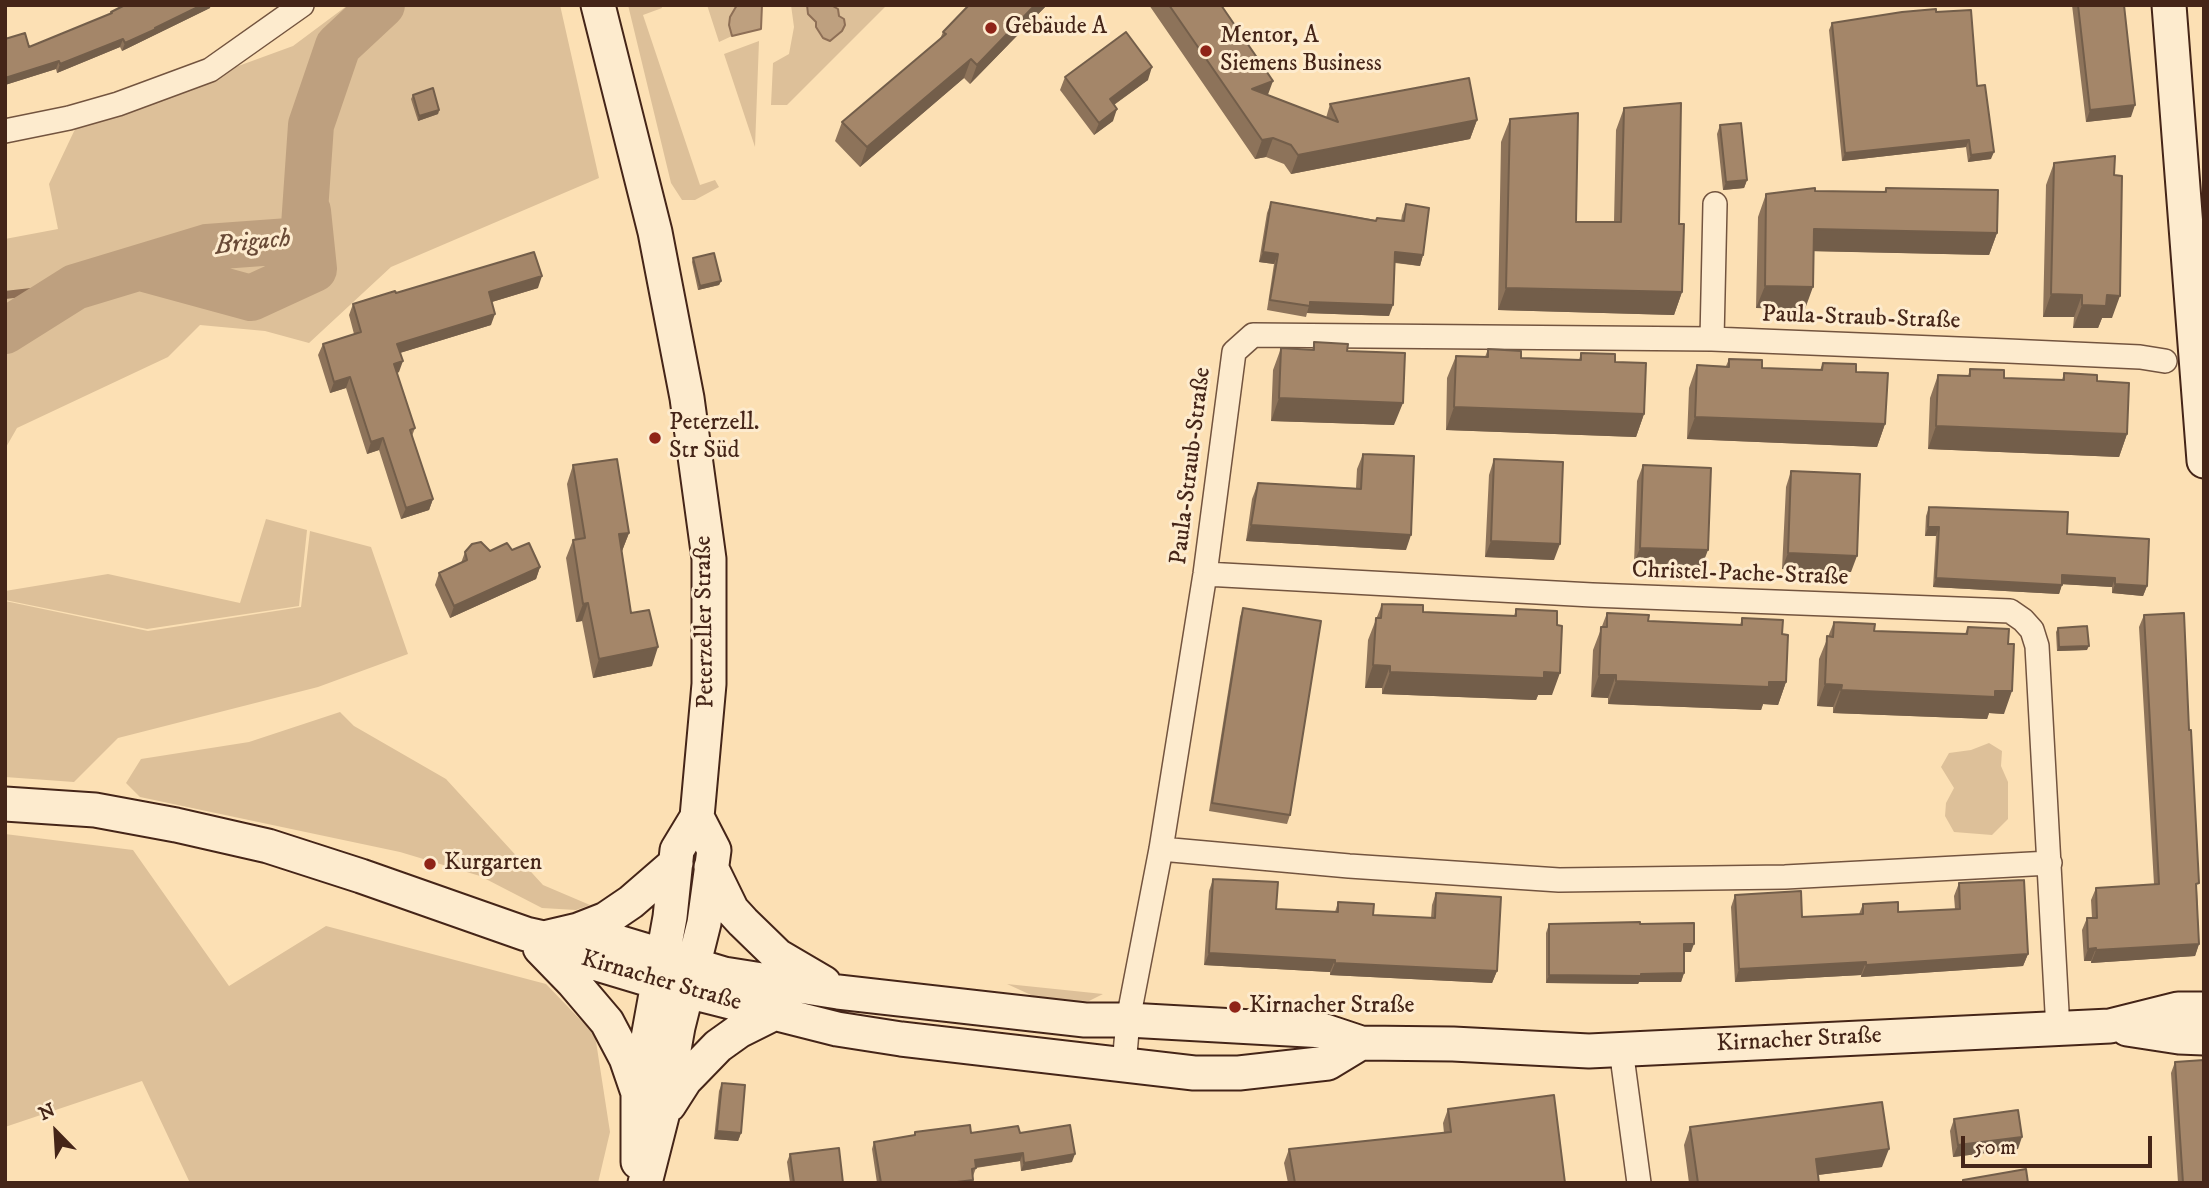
<!DOCTYPE html>
<meta charset="utf-8">
<style>
body{margin:0}
#map{position:relative;width:2209px;height:1188px;overflow:hidden;background:#fce0b4;font-family:"IM FELL DW Pica",serif}
canvas{display:block}
.frame{position:absolute;inset:0;border:7px solid #452518;pointer-events:none}
.north{position:absolute;left:21px;top:1097px;width:70px;height:70px;-webkit-text-stroke:5px #fdebce;paint-order:stroke;rotate:336deg;font-size:19px;font-weight:700;line-height:28px;text-align:center;color:#452518}
.north::after{content:'';display:block;margin:auto;width:24px;height:32px;background:#452518;clip-path:polygon(50% 0,100% 100%,50% 72%,0 100%)}
.scale{position:absolute;left:1961px;top:1136px;width:191px;height:32px;box-sizing:border-box;border:4px solid #452518;border-top:0;padding-left:9px;font-size:21px;line-height:24px;white-space:nowrap;color:#452518;-webkit-text-stroke:5px #fdebce;paint-order:stroke}
</style>
<div id="map">
<canvas width="2209" height="1188"></canvas>
<div class="frame"></div>
<div class="north">N</div>
<div class="scale">50 m</div>
</div>
<script>
const context = document.querySelector('canvas').getContext('2d');
context.lineJoin = 'round';
function fillPath(path, color) {
  context.fillStyle = color;
  context.fill(path, 'evenodd');
}
function shape(rows) {
  const path = new Path2D();
  for (const r of rows) {
    path.moveTo(r[0], r[1]);
    for (let i = 2; i < r.length; i += 2) path.lineTo(r[i], r[i + 1]);
  }
  return path;
}
function trace(path, color, width, dash) {
  context.strokeStyle = color;
  context.lineWidth = width;
  context.lineCap = dash ? 'butt' : 'round';
  context.setLineDash(dash || []);
  context.stroke(path);
}
function write(font, color, halo, rows, align = 'center') {
  context.font = font + ' "IM FELL DW Pica",serif';
  context.lineWidth = 6;
  context.setLineDash([]);
  context.textBaseline = 'middle';
  context.strokeStyle = halo;
  context.fillStyle = color;
  for (const [text, x, y, turn = 0] of rows) {
    context.save();
    context.translate(x, y);
    context.rotate((+turn || 0) * Math.PI / 180);
    context.textAlign = isNaN(turn) ? turn : align;
    if (halo) context.strokeText(text, 0, 0);
    context.fillText(text, 0, 0);
    context.restore();
  }
}
const green = shape([
 [348,5,560,5,599,178,391,267,309,343,265,331,200,325,168,357,17,428,5,449,5,239,58,229,49,184,77,125,293,46],
 [628,5,661,5,662,8,643,15,700,185,715,180,719,187,695,200,682,200,671,183],
 [707,5,737,5,729,25,732,36,719,42],
 [791,5,807,5,808,14,817,22,816,27,823,38,830,41,842,31,838,9,831,5,887,5,787,105,771,105,773,63,789,54,794,27],
 [759,41,755,147,724,54],
 [266,519,307,530,299,606,147,629,5,600,5,591,108,574,240,603],
 [310,531,371,547,408,654,318,687,118,738,74,782,5,777,5,601,148,631,301,607],
 [340,712,354,726,446,779,543,885,590,905,576,910,542,908,480,876,400,852,140,797,126,783,141,759,249,742],
 [1989,743,2002,751,2001,766,2008,782,2008,819,1992,835,1954,832,1945,816,1946,803,1954,788,1941,767,1949,753,1971,750],
 [5,834,133,850,229,986,326,926,546,984,595,1035,610,1132,598,1183,190,1183,142,1081,5,1127],
 [1007,984,1103,994,1089,1001,1073,1004,1042,1000]
]);
const water = shape([
 [737,5,762,5,761,29,732,36,729,25,730,17,737,5],
 [807,5,831,5,838,9,839,16,844,19,845,25,842,31,830,41,823,38,816,27,816,22,808,14,807,5]
]);
const stream = shape([
 [5,295,75,287]
]);
const river = shape([
 [141,268,251,298,314,269,308,211],
 [5,331,75,287,207,247,303,240,311,125,338,46,382,5]
]);
const street = shape([
 [5,131,69,118,118,104,210,70,302,5],
 [1712,339,1715,204],
 [1205,574,1592,595,2010,611,2023,620,2032,630,2037,646,2058,1030],
 [1161,849,1349,866,1559,880,1785,877,2050,863],
 [1621,1049,1639,1183],
 [1124,1065,1128,1020,1161,849,1205,574,1234,352,1253,335,1712,339,2008,351,2140,357,2165,361]
]);
const secondary = shape([
 [598,5,655,232,687,398,709,559,709,684,697,817,714,850,704,923,678,1027,662,1116,645,1183],
 [2169,5,2204,461],
 [5,804,95,810,176,825,268,846,361,876,526,934,544,938,578,930,724,974,838,992,1085,1020,1128,1020,1325,1031,1361,1043,1453,1044,1589,1051,2110,1026,2178,1009,2204,1009],
 [711,867,732,910,743,922,778,956,824,983],
 [578,930,606,919,631,902,676,863],
 [544,938,564,954,687,991,837,1029,901,1039,1194,1073,1239,1073,1328,1063,1361,1043],
 [540,948,573,982,607,1022,626,1058,638,1093],
 [2127,1029,2179,1037,2204,1038],
 [669,1105,685,1080,718,1046,739,1031,775,1013],
 [638,1162,638,1093,670,917,677,850,697,817]
]);
const wall = shape([
 [1047,5,970,84,964,78,860,167,835,141,842,122,940,39,943,32],
 [1149,5,1221,5,1268,95,1326,118,1330,104,1477,120,1470,139,1291,174,1284,164,1266,157,1255,159],
 [2072,5,2124,5,2131,117,2086,122],
 [210,8,122,51,120,47,57,73,56,69,5,85,5,39,29,47,110,14,111,12],
 [1936,12,1977,86,1991,159,1968,162,1966,147,1842,161,1829,30,1832,23],
 [1065,77,1148,80,1114,105,1113,121,1094,135,1060,90],
 [413,95,439,110,438,114,418,121,411,99],
 [1624,108,1679,224,1682,292,1674,315,1498,310,1501,142,1510,119,1576,222,1614,222,1616,130],
 [1720,125,1747,180,1744,188,1723,190,1717,134],
 [2054,163,2112,318,2102,318,2098,328,2073,328,2074,317,2043,317,2046,185],
 [1886,188,1997,233,1989,255,1814,251,1805,309,1756,308,1758,217,1766,194,1815,191,1884,192],
 [1271,202,1376,220,1401,221,1402,215,1406,204,1423,255,1420,266,1395,263,1389,316,1307,313,1306,317,1267,310,1274,264,1259,262,1267,213],
 [693,258,721,281,719,285,698,290,692,262],
 [538,288,492,302,491,325,400,353,399,372,397,373,415,428,412,436,433,499,429,510,401,519,379,450,367,454,346,388,330,393,318,355,323,344,354,334,349,315,353,304,396,293],
 [1314,342,1347,351,1394,425,1271,421,1273,370,1281,348,1312,350],
 [1488,349,1521,358,1579,360,1581,353,1615,362,1644,414,1636,437,1446,430,1447,378,1456,356,1485,357],
 [1729,359,1762,368,1820,370,1823,363,1856,372,1885,424,1877,447,1687,439,1689,388,1697,365,1726,366],
 [1970,369,2004,378,2062,380,2064,373,2097,381,2127,434,2119,457,1928,449,1930,398,1938,375,1968,376],
 [1363,454,1406,550,1246,541,1252,499,1258,483,1356,488,1357,469],
 [1494,459,1554,560,1485,557,1489,475],
 [573,465,629,533,622,551,631,613,652,666,593,678,582,621,576,622,566,558,573,540,575,540,567,484],
 [1643,465,1702,566,1634,563,1637,481],
 [1791,471,1851,572,1782,569,1786,487],
 [1929,507,2067,534,2147,586,2143,596,2112,593,2112,587,2062,584,2059,594,1933,587,1936,536,1925,536,1926,516],
 [512,550,540,567,536,579,450,618,435,585,439,573,461,563,465,552],
 [1382,604,1423,612,1514,616,1516,609,1552,695,1538,695,1536,700,1382,694,1382,688,1365,688,1368,640],
 [1243,608,1290,815,1287,824,1209,811,1240,617],
 [1607,613,1648,621,1740,625,1742,618,1782,634,1786,682,1778,705,1763,704,1761,710,1608,704,1608,698,1591,697,1593,650],
 [2144,615,2197,890,2199,944,2195,956,2091,963,2091,961,2084,961,2082,930,2087,918,2092,918,2091,900,2096,888,2154,884,2139,627],
 [1834,622,1874,631,1965,634,1968,627,2004,714,1989,713,1987,719,1833,713,1833,707,1817,706,1819,659],
 [2058,628,2087,650,2057,651,2056,632],
 [1213,879,1276,909,1335,912,1338,902,1373,915,1431,918,1432,905,1436,893,1497,971,1492,983,1330,975,1330,972,1204,965,1209,891],
 [1959,883,2028,954,2023,966,1861,977,1861,975,1735,982,1731,907,1735,895,1802,917,1859,914,1863,904,1898,912,1955,909,1954,896],
 [1549,924,1640,924,1691,952,1684,952,1684,973,1681,982,1639,982,1638,984,1546,983,1546,933],
 [2175,1062,2204,1183,2178,1183,2171,1073],
 [722,1083,741,1133,738,1141,714,1139,719,1091],
 [1448,1109,1565,1183,1288,1183,1284,1163,1289,1149,1444,1133,1443,1123],
 [1954,1119,2018,1149,1953,1157,1950,1131],
 [1690,1127,1882,1167,1818,1175,1819,1183,1689,1183,1684,1145],
 [915,1132,1020,1133,1072,1162,1021,1171,1020,1161,976,1168,973,1176,972,1183,877,1183,872,1149,874,1142,914,1135],
 [790,1154,843,1183,790,1183,787,1162]
]);
const shadedWall = shape([
 [202,5,211,5,210,8,122,51,125,43],
 [1035,5,1047,5,970,84,977,65],
 [123,39,120,47,57,73,60,64],
 [971,59,964,78,860,167,867,147],
 [59,61,56,69,5,85,5,78],
 [1152,67,1148,80,1105,111,1110,99],
 [1273,81,1266,100,1252,89],
 [2135,105,2131,117,2086,122,2090,110],
 [1117,109,1113,121,1094,135,1099,123],
 [439,110,438,114,418,121,419,116],
 [1477,120,1470,139,1291,174,1298,155],
 [1273,138,1266,157,1255,159,1262,140],
 [1969,140,1966,147,1842,161,1845,153],
 [1994,152,1991,159,1968,162,1971,155],
 [1747,180,1744,188,1723,190,1726,182],
 [1814,229,1997,233,1989,255,1806,251],
 [1263,252,1278,254,1274,264,1259,262],
 [1395,252,1423,255,1420,266,1392,262],
 [542,276,538,288,485,304,489,292],
 [721,281,719,285,698,290,700,286],
 [1765,286,1813,287,1805,309,1756,308],
 [1506,288,1682,292,1674,315,1498,310],
 [2051,294,2082,295,2074,317,2043,317],
 [2107,295,2120,296,2112,318,2102,318,2098,328,2073,328,2082,305],
 [1310,302,1393,305,1389,316,1307,313],
 [495,314,491,325,393,355,397,344],
 [403,361,399,372,390,375,394,364],
 [350,377,346,388,330,393,334,382],
 [1279,398,1403,403,1394,425,1271,421],
 [1454,407,1644,414,1636,437,1446,430],
 [1695,417,1885,424,1877,447,1687,439],
 [1936,426,2127,434,2119,457,1928,449],
 [383,438,379,450,367,454,371,442],
 [433,499,429,510,401,519,406,508],
 [1251,525,1411,535,1406,550,1246,541],
 [1928,527,1939,527,1936,536,1925,536],
 [629,533,622,551,619,534],
 [1491,541,1560,544,1554,560,1485,557],
 [1640,548,1708,550,1702,566,1634,563],
 [1788,553,1857,556,1851,572,1782,569],
 [540,567,536,579,450,618,454,606],
 [2062,575,2115,578,2112,587,2059,584],
 [1936,578,2062,585,2059,594,1933,587],
 [2115,584,2147,586,2143,596,2112,593],
 [588,603,582,621,576,622,583,604],
 [2089,646,2087,650,2057,651,2059,647],
 [658,647,652,666,593,678,599,659],
 [1373,665,1390,666,1382,688,1365,688],
 [1390,672,1544,672,1560,673,1552,695,1538,695,1536,700,1382,694],
 [1599,675,1616,675,1608,698,1591,697],
 [1616,681,1769,682,1786,682,1778,705,1763,704,1761,710,1608,704],
 [1825,684,1842,685,1833,707,1817,706],
 [1841,690,1995,691,2012,691,2004,714,1989,713,1987,719,1833,713],
 [1684,944,1694,944,1691,952,1681,952],
 [2199,944,2195,956,2091,963,2096,950],
 [2096,948,2091,961,2084,961,2088,949],
 [1209,953,1335,960,1330,972,1204,965],
 [2028,954,2023,966,1861,977,1866,965],
 [1866,962,1861,975,1735,982,1739,969],
 [1335,963,1497,971,1492,983,1330,975],
 [1684,973,1681,982,1639,982,1638,984,1546,983,1549,975],
 [717,1131,741,1133,738,1141,714,1139],
 [2022,1137,2018,1149,1953,1157,1958,1145],
 [1889,1149,1882,1167,1809,1176,1816,1159],
 [1023,1153,1020,1161,972,1168,975,1160],
 [1075,1154,1072,1162,1021,1171,1024,1163],
 [973,1180,972,1183,949,1183]
]);
const building = shape([
 [125,5,202,5,155,28,156,29,125,43,123,39,60,64,59,61,5,78,5,39,25,33,29,47,112,13,111,12,125,5],
 [969,5,1035,5,977,65,971,59,867,147,842,122,946,34,943,32,969,5],
 [1169,5,1221,5,1273,81,1252,89,1338,122,1330,104,1469,78,1477,120,1298,155,1291,145,1273,138,1262,140,1169,5],
 [2078,5,2124,5,2135,105,2090,110,2078,5],
 [1936,9,1936,12,1971,10,1977,86,1985,85,1994,152,1971,155,1969,140,1845,153,1832,23,1902,12,1936,9],
 [1126,32,1152,67,1110,99,1117,109,1099,123,1065,77,1126,32],
 [433,88,439,110,419,116,413,95,433,88],
 [1681,103,1679,224,1684,224,1682,292,1506,288,1510,119,1578,113,1576,222,1621,222,1624,108,1681,103],
 [1741,123,1747,180,1726,182,1720,125,1741,123],
 [2115,156,2114,175,2122,176,2120,296,2107,295,2106,306,2082,305,2082,295,2051,294,2054,163,2115,156],
 [1815,188,1815,191,1886,192,1886,188,1998,190,1997,233,1814,229,1813,287,1765,286,1766,194,1815,188],
 [1271,202,1376,221,1377,218,1404,221,1406,204,1429,208,1423,255,1395,252,1393,305,1310,302,1310,306,1270,300,1278,254,1263,252,1271,202],
 [534,252,542,276,489,292,495,314,397,344,403,361,394,364,415,428,410,430,433,499,406,508,383,438,371,442,350,377,334,382,323,344,361,332,353,304,395,291,396,293,534,252],
 [714,253,721,281,700,286,693,258,714,253],
 [1314,342,1348,344,1347,351,1405,353,1403,403,1279,398,1281,348,1314,350,1314,342],
 [1488,349,1521,351,1521,358,1581,360,1581,353,1615,354,1615,362,1646,363,1644,414,1454,407,1456,356,1488,357,1488,349],
 [1729,359,1762,360,1762,368,1822,370,1823,363,1856,364,1856,372,1888,373,1885,424,1695,417,1697,365,1729,367,1729,359],
 [1970,369,2004,370,2004,378,2064,380,2064,373,2097,375,2097,381,2129,383,2127,434,1936,426,1938,375,1970,376,1970,369],
 [1363,454,1414,456,1411,535,1251,525,1258,483,1361,489,1363,454],
 [617,459,629,533,619,534,631,613,649,610,658,647,599,659,588,603,583,604,573,540,585,538,573,465,617,459],
 [1494,459,1563,462,1560,544,1491,541,1494,459],
 [1643,465,1711,468,1708,550,1640,548,1643,465],
 [1791,471,1860,474,1857,556,1788,553,1791,471],
 [1929,507,2068,512,2067,534,2149,539,2147,586,2115,584,2115,578,2062,575,2062,585,1936,578,1939,527,1928,527,1929,507],
 [481,542,490,551,507,543,512,550,529,543,540,567,454,606,439,573,467,560,465,552,472,544,481,542],
 [1382,604,1423,605,1423,612,1516,616,1516,609,1557,611,1557,625,1562,626,1560,673,1544,672,1544,678,1390,672,1390,666,1373,665,1376,618,1381,618,1382,604],
 [1243,608,1321,621,1290,815,1212,803,1243,608],
 [1607,613,1649,615,1648,621,1742,625,1742,618,1783,620,1782,634,1788,635,1786,682,1769,682,1769,687,1616,681,1616,675,1599,675,1601,627,1607,627,1607,613],
 [2184,613,2189,730,2191,730,2199,883,2196,884,2199,944,2096,950,2096,948,2088,949,2087,918,2097,918,2096,888,2159,884,2144,615,2184,613],
 [1834,622,1875,624,1874,631,1967,634,1968,627,2009,629,2008,644,2014,644,2012,691,1995,691,1995,697,1841,690,1842,685,1825,684,1827,636,1833,637,1834,622],
 [2087,626,2089,646,2059,647,2058,628,2087,626],
 [1213,879,1278,882,1276,909,1338,912,1338,902,1374,904,1373,915,1435,918,1436,893,1501,897,1497,971,1335,963,1335,960,1209,953,1213,879],
 [2024,880,2028,954,1866,965,1866,962,1739,969,1735,895,1801,891,1802,917,1863,914,1863,904,1898,902,1898,912,1960,909,1959,883,2024,880],
 [1640,922,1640,924,1694,923,1694,944,1684,944,1684,973,1641,974,1641,976,1549,975,1549,924,1640,922],
 [2204,1060,2204,1183,2183,1183,2175,1062,2204,1060],
 [722,1083,745,1085,741,1133,717,1131,722,1083],
 [1554,1095,1565,1183,1295,1183,1289,1149,1451,1132,1448,1109,1554,1095],
 [1882,1102,1889,1149,1816,1159,1819,1183,1698,1183,1690,1127,1882,1102],
 [2018,1110,2022,1137,1958,1145,1954,1119,2018,1110],
 [970,1125,971,1133,1018,1126,1020,1133,1070,1125,1075,1154,1024,1163,1023,1153,975,1160,976,1168,972,1169,973,1180,949,1183,881,1183,874,1142,915,1135,915,1132,970,1125],
 [839,1148,843,1183,794,1183,790,1154,839,1148],
 [2026,1169,2028,1183,1963,1183,1963,1180,2026,1169]
]);
const markers = [
 [991,28,7,"#8f2418"],
 [1206,51,7,"#8f2418"],
 [655,438,7,"#8f2418"],
 [430,864,7,"#8f2418"],
 [1235,1007,7,"#8f2418"]
];
const poiNames = [
 ["Gebäude A",1005,28],
 ["Mentor, A",1220,37],
 ["Siemens Business",1220,65],
 ["Peterzell.",669,424],
 ["Str Süd",669,452],
 ["Kurgarten",444,864],
 ["Kirnacher Straße",1249,1007]
];
const streetNames = [
 ["Paula-Straub-Straße",1861,319,2],
 ["Paula-Straub-Straße",1192,466,-83],
 ["Christel-Pache-Straße",1740,575,2],
 ["Peterzeller Straße",706,622,-91],
 ["Kirnacher Straße",661,982,16],
 ["Kirnacher Straße",1799,1041,-3]
];
const waterNames = [
 ["Brigach",253,244,-6]
];
fillPath(green, '#ddc099');
fillPath(water, '#bea07f');
trace(water, '#8e6f56', 2);
trace(stream, '#8e6f56', 8);
trace(river, '#bea07f', 46);
trace(street, '#73543f', 26);
trace(secondary, '#452518', 37);
trace(street, '#fdebce', 23);
trace(secondary, '#fdebce', 33);
fillPath(wall, '#8d735a');
fillPath(shadedWall, '#735e4a');
fillPath(building, '#a48669');
trace(building, '#735e4a', 2);
for (const [x, y, r, color] of markers) {
  const dot = new Path2D();
  dot.arc(x, y, r, 0, 2 * Math.PI);
  context.fillStyle = color;
  context.fill(dot);
  trace(dot, '#fdebce', 2.5);
}
write('24px', '#452518', '#fdebce', poiNames, 'left');
write('24px', '#452518', '#fdebce', streetNames);
write('italic 26px', '#694a37', '#fdebce', waterNames);
</script>
